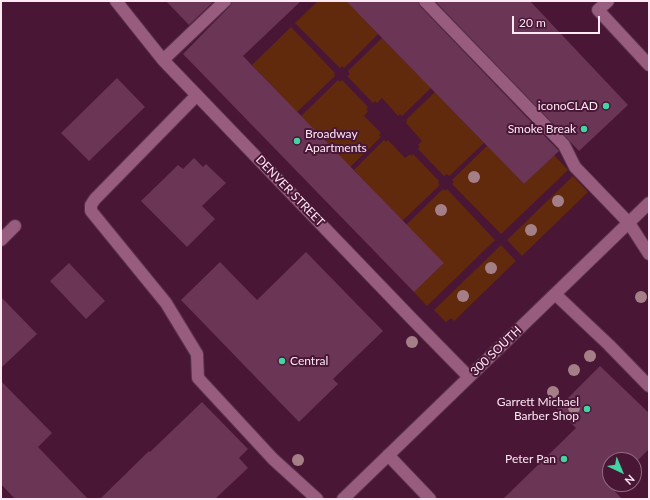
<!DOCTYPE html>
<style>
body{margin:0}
#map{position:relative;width:650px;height:500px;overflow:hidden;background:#491636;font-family:Lato,sans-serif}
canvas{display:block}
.frame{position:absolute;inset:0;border:2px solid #fde8f3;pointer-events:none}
.north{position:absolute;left:602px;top:452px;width:40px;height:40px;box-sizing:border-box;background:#491636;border:1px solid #916a82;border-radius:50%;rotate:136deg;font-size:11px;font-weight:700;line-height:16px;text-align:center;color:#fde8f3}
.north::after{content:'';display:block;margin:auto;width:14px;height:18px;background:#42d4a1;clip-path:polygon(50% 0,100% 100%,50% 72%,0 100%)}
.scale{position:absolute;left:512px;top:16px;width:88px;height:18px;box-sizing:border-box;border:2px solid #fde8f3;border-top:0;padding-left:5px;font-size:12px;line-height:14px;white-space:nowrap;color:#fde8f3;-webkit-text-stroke:3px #491636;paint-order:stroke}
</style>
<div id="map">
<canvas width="650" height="500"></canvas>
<div class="frame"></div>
<div class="north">N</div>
<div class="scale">20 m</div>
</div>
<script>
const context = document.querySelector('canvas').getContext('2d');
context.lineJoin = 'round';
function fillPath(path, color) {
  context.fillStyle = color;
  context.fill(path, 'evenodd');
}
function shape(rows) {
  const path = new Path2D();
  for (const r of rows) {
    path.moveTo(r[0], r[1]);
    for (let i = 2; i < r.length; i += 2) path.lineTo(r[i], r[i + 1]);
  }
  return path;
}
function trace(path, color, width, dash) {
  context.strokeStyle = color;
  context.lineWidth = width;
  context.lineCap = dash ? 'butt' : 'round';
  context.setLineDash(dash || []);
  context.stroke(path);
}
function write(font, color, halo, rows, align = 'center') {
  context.font = font + ' Lato,sans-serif';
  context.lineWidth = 4;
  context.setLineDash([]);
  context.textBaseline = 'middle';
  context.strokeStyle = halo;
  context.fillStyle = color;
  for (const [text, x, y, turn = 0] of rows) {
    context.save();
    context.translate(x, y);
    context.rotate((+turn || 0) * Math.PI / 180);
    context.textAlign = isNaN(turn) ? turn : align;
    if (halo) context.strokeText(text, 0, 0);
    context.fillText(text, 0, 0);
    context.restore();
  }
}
const green = shape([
 [318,1,346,1,378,34,344,68,342,66,340,68,295,23],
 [291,27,335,73,334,74,335,76,297,112,252,65],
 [382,38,431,88,402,116,400,114,398,116,382,98,377,103,375,101,373,103,347,76,350,74,348,71],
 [338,80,340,82,342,80,368,107,366,109,368,111,364,116,381,133,379,135,381,137,350,167,301,116],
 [435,92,484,143,449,176,447,174,444,176,418,149,420,147,418,145,422,141,406,123,407,122,406,120],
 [384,140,386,142,388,140,405,158,410,154,411,156,413,154,439,181,438,183,440,185,402,221,354,170],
 [487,146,524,184,554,155,568,170,501,234,452,184,454,182,452,180],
 [573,176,588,192,522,256,507,240],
 [443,189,445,191,447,189,495,240,427,306,414,292,444,263,406,225],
 [501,245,516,261,454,321,451,318,446,322,434,310]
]);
const building = shape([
 [166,1,214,1,189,25],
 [232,1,301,1,243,56,444,263,414,292,183,54,230,6],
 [346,1,418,1,420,6,559,151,524,184],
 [435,1,530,1,628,105,579,151],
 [117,78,145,107,89,161,61,133],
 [194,158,203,167,206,164,226,183,202,206,215,219,187,247,141,201,178,165,183,169],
 [306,252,383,331,333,379,338,384,299,422,181,300,220,262,257,300],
 [69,263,105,301,86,319,50,281],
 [1,297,37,334,1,368],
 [600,366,649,413,649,449,634,464,634,460,610,460,610,484,614,484,611,487,622,499,503,499,576,428,557,409],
 [1,381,52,433,38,447,88,499,15,499,1,484],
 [202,402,248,449,239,458,248,468,215,499,100,499,149,451,150,452]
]);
const minor = shape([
 [116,1,163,60,415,322,469,377],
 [425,1,564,145,575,167,629,223,649,254],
 [608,1,598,10,649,65],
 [163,60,225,1],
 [197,95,95,199,91,205,91,211,166,303,197,354,198,378,273,459,317,499],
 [1,240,15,226],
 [555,294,609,345,649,386],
 [388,455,430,499],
 [343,499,649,203]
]);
const trees = [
 [474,177],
 [558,201],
 [441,210],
 [531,230],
 [491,268],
 [463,296],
 [641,297],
 [412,342],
 [590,356],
 [574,370],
 [553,392],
 [574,408],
 [298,460]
];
const markers = [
 [606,106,4,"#42d4a1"],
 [584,129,4,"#42d4a1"],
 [297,141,4,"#42d4a1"],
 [282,361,4,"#42d4a1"],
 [587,409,4,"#42d4a1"],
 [564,459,4,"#42d4a1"]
];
const poiNames = [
 ["iconoCLAD",598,106],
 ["Smoke Break",576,129],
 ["Broadway",305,134,"left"],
 ["Apartments",305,148,"left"],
 ["Central",290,361,"left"],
 ["Garrett Michael",579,402],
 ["Barber Shop",579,416],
 ["Peter Pan",556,459]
];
const streetNames = [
 ["DENVER STREET",290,191,46],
 ["300 SOUTH",496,351,-44]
];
fillPath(green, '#612a0c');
fillPath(building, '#6b3555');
trace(minor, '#5b334c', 14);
trace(minor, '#975c7e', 12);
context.fillStyle = '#a57f87';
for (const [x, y] of trees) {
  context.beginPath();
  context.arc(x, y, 6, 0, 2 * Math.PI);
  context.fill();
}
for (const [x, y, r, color] of markers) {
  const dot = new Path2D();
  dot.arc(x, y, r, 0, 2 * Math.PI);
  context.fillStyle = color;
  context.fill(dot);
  trace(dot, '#491636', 1.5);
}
write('12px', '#fde8f3', '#491636', poiNames, 'right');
write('12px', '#fde8f3', '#491636', streetNames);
</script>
